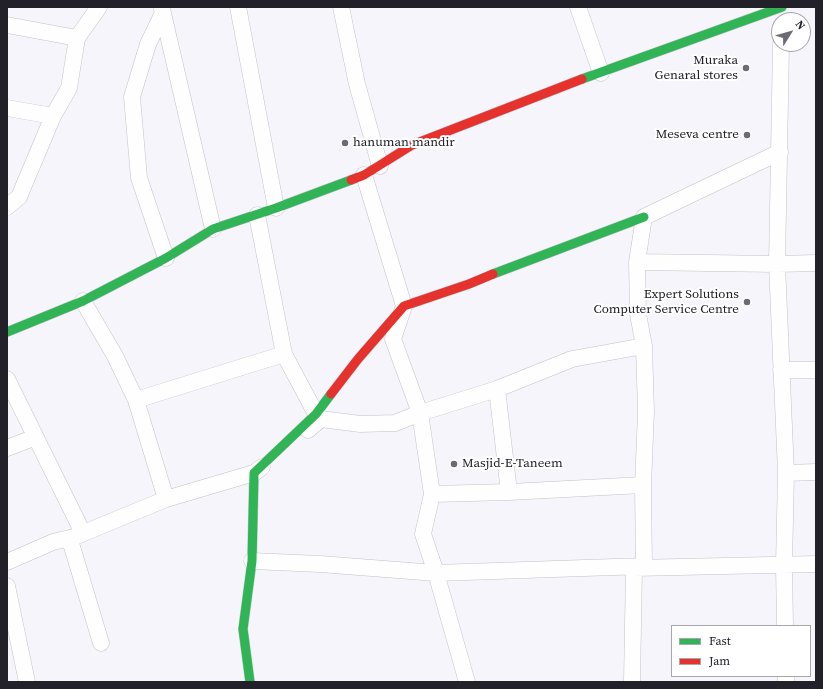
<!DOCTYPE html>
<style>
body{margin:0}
#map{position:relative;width:823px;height:689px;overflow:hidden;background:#f6f5fb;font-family:"Source Serif 4",serif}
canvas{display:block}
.frame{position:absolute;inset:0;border:8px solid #22212a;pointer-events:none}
.legend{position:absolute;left:671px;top:625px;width:140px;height:52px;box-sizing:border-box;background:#fff;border:1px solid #a7a6aa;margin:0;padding:5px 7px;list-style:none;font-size:12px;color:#22212a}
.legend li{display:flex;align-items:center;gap:8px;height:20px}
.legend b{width:20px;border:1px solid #a7a6aa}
.north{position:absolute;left:771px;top:12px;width:40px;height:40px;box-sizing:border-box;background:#fff;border:1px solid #a7a6aa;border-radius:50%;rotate:53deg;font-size:11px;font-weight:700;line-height:16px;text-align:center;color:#22212a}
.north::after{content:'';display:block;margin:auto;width:14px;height:18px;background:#6c6b73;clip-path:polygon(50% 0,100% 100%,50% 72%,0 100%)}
</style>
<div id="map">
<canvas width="823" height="689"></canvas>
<div class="frame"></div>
<ul class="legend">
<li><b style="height:5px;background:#30b455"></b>Fast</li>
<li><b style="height:5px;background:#e5322d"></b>Jam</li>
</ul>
<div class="north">N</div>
</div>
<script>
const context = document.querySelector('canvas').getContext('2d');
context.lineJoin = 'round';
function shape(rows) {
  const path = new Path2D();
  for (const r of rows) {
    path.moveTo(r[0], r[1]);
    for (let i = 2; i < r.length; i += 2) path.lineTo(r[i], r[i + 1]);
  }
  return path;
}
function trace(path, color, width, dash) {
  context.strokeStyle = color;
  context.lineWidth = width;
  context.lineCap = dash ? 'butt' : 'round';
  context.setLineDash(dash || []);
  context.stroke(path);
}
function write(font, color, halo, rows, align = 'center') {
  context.font = font + ' "Source Serif 4",serif';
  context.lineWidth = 4;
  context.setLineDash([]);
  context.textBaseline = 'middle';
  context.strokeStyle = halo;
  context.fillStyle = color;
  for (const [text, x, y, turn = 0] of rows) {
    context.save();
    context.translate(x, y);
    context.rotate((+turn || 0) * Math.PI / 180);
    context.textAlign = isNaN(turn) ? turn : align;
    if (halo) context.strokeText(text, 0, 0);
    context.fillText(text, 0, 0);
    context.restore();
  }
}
const street = shape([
 [238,7,276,208],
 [341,7,357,84,380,166],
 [578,7,601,73],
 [162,9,213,229],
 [163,13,148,44,132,97,139,178,166,258],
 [7,25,77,38],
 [781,44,777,264,786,473,784,565,785,626],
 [7,108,53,116],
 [364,175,404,306,393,339,420,413,432,494,423,534,436,573,467,682],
 [7,207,19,197,53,116,69,88,77,38,99,7],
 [257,215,284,354,316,414],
 [637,262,777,264,816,263],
 [83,301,115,356,136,400,166,499],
 [781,370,816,370],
 [7,379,83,533],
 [497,389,509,492],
 [136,400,284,354],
 [308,430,321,419,360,424,395,423,420,413,497,389,572,359,644,346],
 [7,448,36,437],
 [786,473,816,472],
 [432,494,509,492,643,485],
 [74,537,70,540,101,643],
 [252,561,320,564,436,573,644,566],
 [7,562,53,542,74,537,166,499,254,473,262,467],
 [634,568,816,564],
 [7,586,27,682],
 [786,676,786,682],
 [632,682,634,568,644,566,643,485,646,412,644,346,638,314,637,262,644,217,780,152]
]);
const fast = shape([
 [582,79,782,7],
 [493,274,644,217],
 [7,332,83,301,166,258,213,229,276,208,351,180],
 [250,682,243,629,252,561,254,473,316,414,331,394]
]);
const jam = shape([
 [351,180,364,175,412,145,582,79],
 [331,394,358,359,404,306,469,284,493,274]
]);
const markers = [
 [746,68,4,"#6c6b73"],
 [747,135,4,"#6c6b73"],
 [345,143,4,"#6c6b73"],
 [747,302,4,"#6c6b73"],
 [454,464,4,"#6c6b73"]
];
const poiNames = [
 ["Muraka",738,61],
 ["Genaral stores",738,76],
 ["Meseva centre",739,135],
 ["hanuman mandir",353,143,"left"],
 ["Expert Solutions",739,295],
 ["Computer Service Centre",739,310],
 ["Masjid-E-Taneem",462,464,"left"]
];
trace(street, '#c2c2c8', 17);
trace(fast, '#c2c2c8', 10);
trace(jam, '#c2c2c8', 10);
trace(street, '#fefefe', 16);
trace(fast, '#30b455', 9);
trace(jam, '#e5322d', 9);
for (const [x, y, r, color] of markers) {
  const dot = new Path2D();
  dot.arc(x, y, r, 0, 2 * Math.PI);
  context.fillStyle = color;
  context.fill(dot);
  trace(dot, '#fff', 1.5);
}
write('13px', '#22212a', '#fff', poiNames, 'right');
</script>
